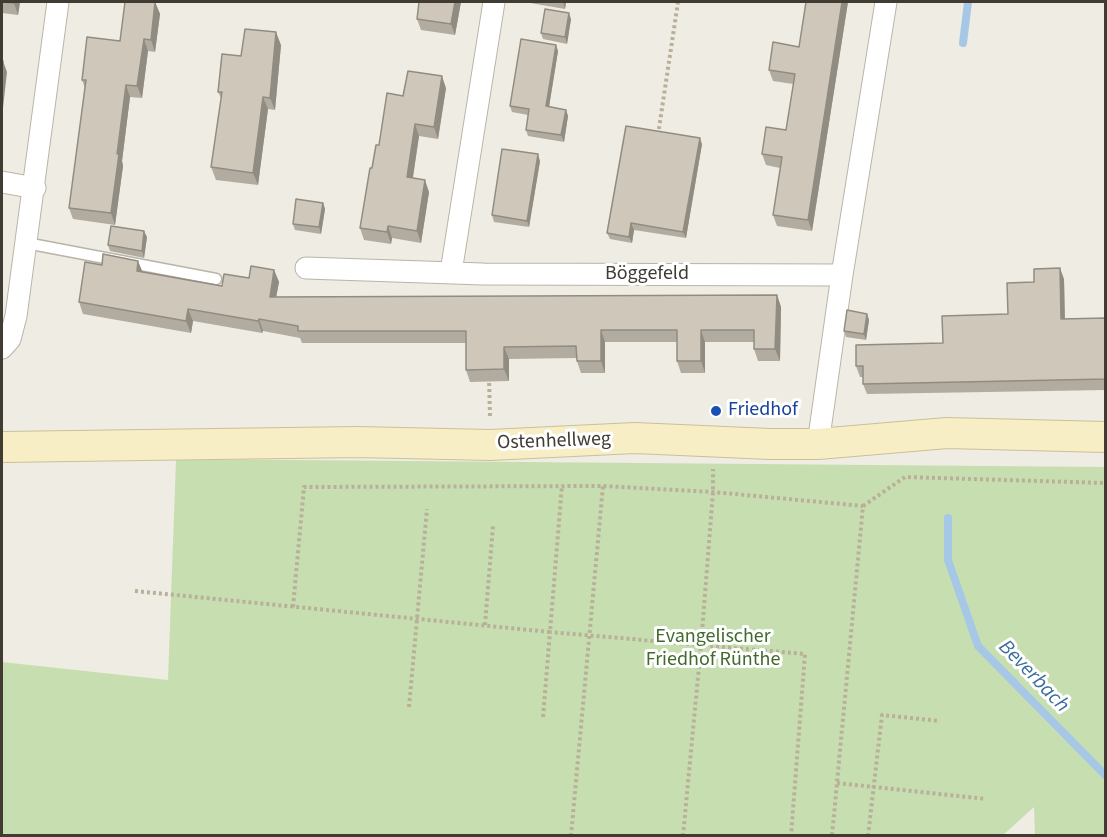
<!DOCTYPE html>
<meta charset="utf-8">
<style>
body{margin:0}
#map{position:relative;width:1107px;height:837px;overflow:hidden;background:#efece4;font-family:"Source Sans 3",sans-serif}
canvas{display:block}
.frame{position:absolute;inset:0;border:3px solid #403c34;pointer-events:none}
</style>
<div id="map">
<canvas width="1107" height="837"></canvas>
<div class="frame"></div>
</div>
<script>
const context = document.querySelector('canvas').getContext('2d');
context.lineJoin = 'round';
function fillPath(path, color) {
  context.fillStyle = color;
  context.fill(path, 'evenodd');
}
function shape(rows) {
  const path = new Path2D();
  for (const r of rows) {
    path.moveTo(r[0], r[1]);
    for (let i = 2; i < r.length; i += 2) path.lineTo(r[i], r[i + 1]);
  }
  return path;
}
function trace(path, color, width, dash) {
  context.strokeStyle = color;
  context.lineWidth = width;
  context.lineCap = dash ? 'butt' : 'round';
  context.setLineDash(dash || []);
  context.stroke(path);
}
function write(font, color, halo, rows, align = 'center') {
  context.font = font + ' "Source Sans 3",sans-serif';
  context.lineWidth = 6;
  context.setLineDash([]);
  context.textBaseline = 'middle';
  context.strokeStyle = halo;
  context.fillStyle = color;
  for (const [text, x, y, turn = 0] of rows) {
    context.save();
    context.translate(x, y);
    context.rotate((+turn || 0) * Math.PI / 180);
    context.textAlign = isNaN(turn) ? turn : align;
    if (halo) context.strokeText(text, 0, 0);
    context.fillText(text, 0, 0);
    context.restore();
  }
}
const green = shape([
 [176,459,1105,467,1105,835,1035,835,1034,807,1002,836,2,836,2,662,168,680]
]);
const stream = shape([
 [963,43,968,2],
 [948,518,948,560,978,646,1106,776]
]);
const path = shape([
 [658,135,678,2],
 [489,377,490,417],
 [863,506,905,477,1106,483],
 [135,591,550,632,562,485],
 [293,607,304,487,603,486,713,492,863,506,832,836],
 [485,625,493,526],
 [409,707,427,509],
 [543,717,550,632,805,654,791,836],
 [837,783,986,799],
 [571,836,603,486],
 [683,836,701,645,713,492,713,469],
 [868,836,882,715,940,721]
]);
const service = shape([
 [26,243,216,279]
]);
const minor = shape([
 [2,182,35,188],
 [306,268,483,274,842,275],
 [451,272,494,2],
 [2,348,10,339,16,316,58,2],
 [818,444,842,275,886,2]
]);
const secondary = shape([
 [2,447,358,442,490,445,635,438,770,444,818,444,947,433,1106,437]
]);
const wall = shape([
 [2,2,20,2,18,15,2,13],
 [155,2,160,14,155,52,148,51,142,98,130,97,122,161,123,166,115,225,73,219,69,208,85,88,82,80,120,41],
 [461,2,455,35,421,30,417,19],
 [530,2,566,2,565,9,530,3],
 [806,2,848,2,812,231,777,226,773,215,780,168,766,165,762,154,786,130,793,84,773,81,769,70,799,47],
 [571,19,567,44,543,39,541,33],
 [281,45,275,110,268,109,258,185,216,180,211,167,221,98,218,92,241,56],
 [556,45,558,51,549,107,566,110,568,116,564,142,528,136,526,130,528,115,512,112,510,106],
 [446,88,438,139,419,136,413,178,429,192,421,243,392,238,391,244,364,240,360,228,372,168,379,145,403,96],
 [702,144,686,238,634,230,632,243,610,239,607,233],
 [540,161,529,227,494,222,492,215],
 [323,203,325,209,321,234,295,230,293,224],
 [147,237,144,258,110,251,108,245],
 [274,270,279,282,276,297,777,295,781,307,780,361,758,361,754,349,754,342,705,342,705,373,681,373,677,361,677,342,605,342,605,373,581,373,577,361,577,358,509,359,509,381,470,382,466,370,466,343,302,343,300,338,263,331,262,333,193,321,191,333,83,314,79,302,142,272,222,286],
 [1064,279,1065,319,1106,318,1106,390,867,394,863,384,863,377,860,377,856,366,943,343,1008,314,1034,282],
 [867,314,869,320,866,340,846,337,844,331]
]);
const shadedWall = shape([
 [14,2,20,2,18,15,14,3],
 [155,2,160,14,155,52,151,40],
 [455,2,461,2,455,35,451,24],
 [563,2,566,2,565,9],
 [842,2,848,2,812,231,808,220],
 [569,13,571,19,567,44,565,37],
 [276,32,281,45,275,110,270,98],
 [144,39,148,51,142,98,137,86],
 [556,45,558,51,548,113,546,106],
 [3,61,7,72,2,117,2,74],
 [442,76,446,88,438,139,434,127],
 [126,85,130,97,122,161,123,166,115,225,111,213,117,154],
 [263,97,268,109,258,185,253,173],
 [566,110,568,116,564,142,561,135],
 [415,124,419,136,411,189,407,177],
 [700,138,702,144,686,238,683,232],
 [538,154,540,161,529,227,527,221],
 [425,180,429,192,421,243,417,231],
 [323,203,325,209,321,234,319,227],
 [631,223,634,230,632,243,629,237],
 [388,226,392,238,391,244,387,232],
 [144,231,147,237,144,258,142,251],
 [138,261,143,273,137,271],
 [1060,268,1064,279,1065,330,1061,319],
 [274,270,279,282,274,309,270,297],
 [777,295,781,307,780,361,775,349],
 [188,309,193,321,191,333,186,321],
 [867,314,869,320,866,340,864,334],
 [259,319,263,331,262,333,258,321],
 [601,330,605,342,605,373,601,361],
 [701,330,705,342,705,373,701,361],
 [504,347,509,359,509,381,504,369]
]);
const building = shape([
 [2,2,14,2,14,3,2,2],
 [125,2,155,2,151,40,144,39,137,86,126,85,117,154,119,154,111,213,69,208,86,80,82,80,87,37,120,41,125,2],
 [419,2,455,2,451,24,417,19,419,2],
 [806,2,842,2,808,220,773,215,782,157,762,154,766,127,786,130,795,74,769,70,773,42,799,47,806,2],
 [545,9,569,13,565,37,541,33,545,9],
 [245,29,276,32,270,98,263,97,253,173,211,167,222,92,218,92,222,54,241,56,245,29],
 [521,39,556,45,546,106,566,110,561,135,526,130,529,109,510,106,521,39],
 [2,60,3,61,2,74,2,60],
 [408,71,442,76,434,127,415,124,407,177,425,180,417,231,388,226,387,232,360,228,370,168,372,168,376,145,379,145,387,93,403,96,408,71],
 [626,126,700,138,683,232,631,223,629,237,607,233,626,126],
 [502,149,538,154,527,221,492,215,502,149],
 [296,199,323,203,319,227,293,224,296,199],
 [111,226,144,231,142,251,108,245,111,226],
 [103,254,138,261,137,271,222,286,224,274,249,278,251,266,274,270,270,297,777,295,775,349,754,349,754,330,701,330,701,361,677,361,677,330,601,330,601,361,577,361,576,346,504,347,504,369,466,370,466,331,298,331,298,326,259,319,258,321,188,309,186,321,79,302,85,262,102,265,103,254],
 [1060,268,1061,319,1106,318,1106,379,863,384,863,366,856,366,856,345,943,343,942,316,1008,314,1007,283,1034,282,1034,269,1060,268],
 [847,310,867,314,864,334,844,331,847,310]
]);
const markers = [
 [716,411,6,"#1a4fb4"]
];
const streetNames = [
 ["Böggefeld",647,275],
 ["Ostenhellweg",554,442,-2]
];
const transitNames = [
 ["Friedhof",728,411]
];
const parkNames = [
 ["Evangelischer",713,638],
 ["Friedhof Rünthe",713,661]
];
const waterNames = [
 ["Beverbach",1033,677,46]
];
fillPath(green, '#c7dfb0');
trace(stream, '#a6c8e6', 8);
trace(service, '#b9b4a7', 13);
trace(minor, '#b9b4a7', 23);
trace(secondary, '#cac098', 32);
trace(path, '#b9b09a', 4, [3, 3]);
trace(service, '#fff', 10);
trace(minor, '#fff', 21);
trace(secondary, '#f7eec6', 30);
fillPath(wall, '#b2aca0');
fillPath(shadedWall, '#918c82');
fillPath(building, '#cfc8ba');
trace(building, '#918c82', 1.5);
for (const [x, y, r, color] of markers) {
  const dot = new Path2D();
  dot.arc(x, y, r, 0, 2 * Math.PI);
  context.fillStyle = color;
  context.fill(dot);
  trace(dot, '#fff', 2);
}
write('20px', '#403c34', '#fff', streetNames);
write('20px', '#164399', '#fff', transitNames, 'left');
write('20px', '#426a2f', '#fff', parkNames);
write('italic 21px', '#3b6e9e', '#fff', waterNames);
</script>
